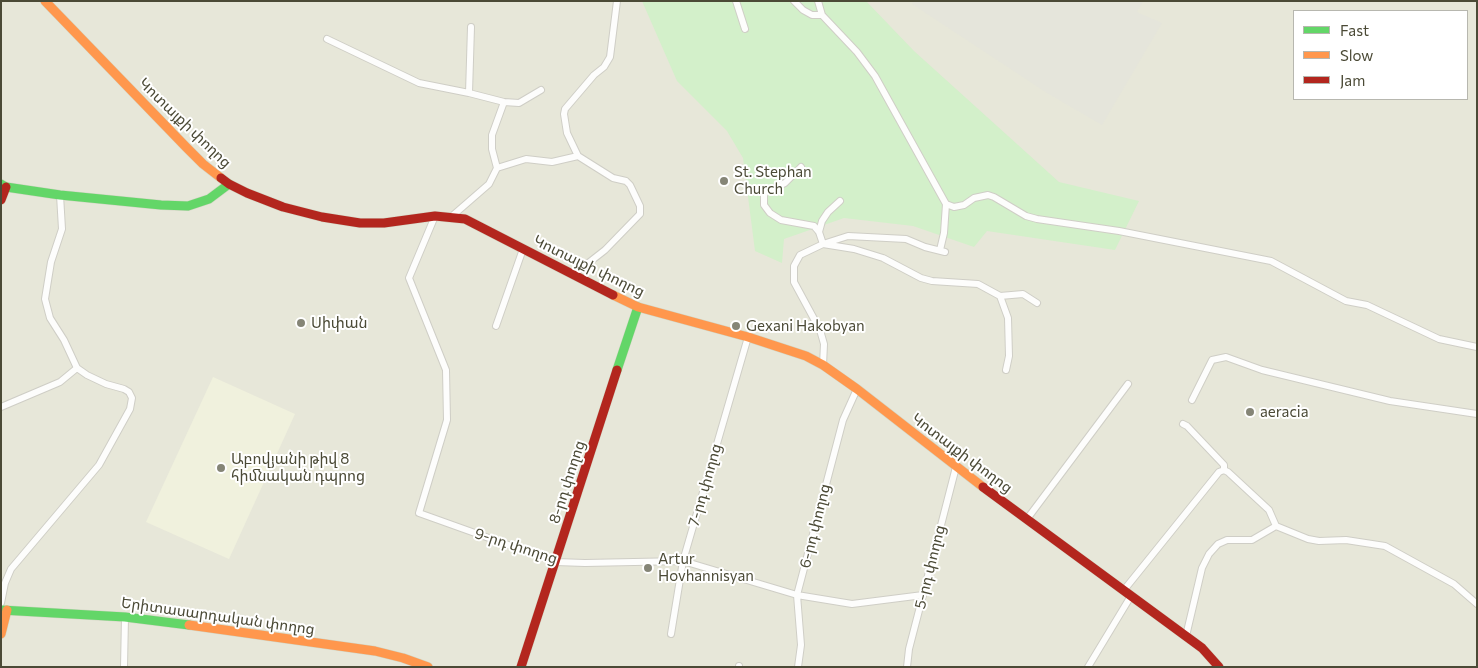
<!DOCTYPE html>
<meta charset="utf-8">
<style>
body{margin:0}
#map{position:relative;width:1478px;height:668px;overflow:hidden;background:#f2f3ec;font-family:Commissioner,sans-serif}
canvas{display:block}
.frame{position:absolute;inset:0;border:2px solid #4b4a36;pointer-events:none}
.legend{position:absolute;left:1293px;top:10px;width:175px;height:90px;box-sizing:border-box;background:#fff;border:1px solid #b7b7af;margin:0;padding:6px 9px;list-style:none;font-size:15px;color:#4b4a36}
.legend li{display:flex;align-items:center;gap:10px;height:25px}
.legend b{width:25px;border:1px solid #b7b7af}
</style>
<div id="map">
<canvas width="1478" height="668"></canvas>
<div class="frame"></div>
<ul class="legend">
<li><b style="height:6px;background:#63d668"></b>Fast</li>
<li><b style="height:6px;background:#ff974d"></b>Slow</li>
<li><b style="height:6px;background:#b3261e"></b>Jam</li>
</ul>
</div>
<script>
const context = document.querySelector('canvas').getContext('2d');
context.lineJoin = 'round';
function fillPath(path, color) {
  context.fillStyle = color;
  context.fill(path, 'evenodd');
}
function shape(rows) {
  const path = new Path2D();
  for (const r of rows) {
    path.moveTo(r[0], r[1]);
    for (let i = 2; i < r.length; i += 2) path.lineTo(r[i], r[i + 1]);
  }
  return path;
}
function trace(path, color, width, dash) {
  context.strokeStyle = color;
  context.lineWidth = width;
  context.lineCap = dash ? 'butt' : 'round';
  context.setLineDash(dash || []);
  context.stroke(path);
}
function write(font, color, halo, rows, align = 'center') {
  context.font = font + ' Commissioner,"Noto Sans Armenian",sans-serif';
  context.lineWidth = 4;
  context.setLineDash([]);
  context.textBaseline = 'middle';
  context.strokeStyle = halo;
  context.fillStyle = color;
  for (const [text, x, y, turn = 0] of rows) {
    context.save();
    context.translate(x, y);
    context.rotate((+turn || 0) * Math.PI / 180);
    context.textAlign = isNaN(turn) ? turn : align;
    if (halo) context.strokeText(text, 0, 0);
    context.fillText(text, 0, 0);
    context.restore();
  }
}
const residential = shape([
 [1,1,1477,1,1477,667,1,667],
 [1294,11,1467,11,1467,99,1294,99]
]);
const industrial = shape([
 [914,1,1143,1,1137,12,1162,23,1102,125,1047,93,912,4]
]);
const education = shape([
 [213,377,295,414,229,559,146,522]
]);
const green = shape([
 [642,1,866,1,914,51,1059,182,1139,201,1115,250,987,231,974,247,913,226,844,218,784,239,782,263,755,251,743,158,727,131,677,81]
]);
const street = shape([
 [736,1,745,29],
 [794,1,803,10,812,15,822,15],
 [818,1,822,15,857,52,875,76,946,204],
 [327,39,419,83,469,93,504,102,519,103,541,90],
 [469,93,471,27],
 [801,167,785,183,765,192,764,196,764,205,770,213,781,220,814,226,819,232,823,244,848,236,906,239,925,247,945,252],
 [497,168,492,149,492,135,504,102],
 [60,195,62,229,51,262,45,299,50,318,64,340,77,368],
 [435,216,409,278,446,370,447,420,419,513,556,562,585,563,683,561,797,595,852,604,923,595],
 [451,217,489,184,497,168,526,159,552,162,578,156],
 [819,232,822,221,828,212,840,201],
 [940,250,944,233,946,204,954,207,964,205,974,198,988,195,994,197,1026,216,1037,219,1119,231,1271,261,1346,301,1367,305,1439,339,1477,347],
 [573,275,605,250,640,214,640,206,630,185,626,181,613,178,578,156,567,133,564,114,565,109,594,75,604,67,610,57,617,1],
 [1000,296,1023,294,1037,303],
 [496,326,523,249],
 [823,365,824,344,820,330,794,282,794,266,800,255,823,244,854,249,883,258,921,278,932,281,978,284,1000,296,1008,318,1009,356,1006,370],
 [1192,400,1212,360,1226,357,1262,370,1390,401,1477,414],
 [1,407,60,382,77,368,87,375,106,384,124,389,129,392,132,398,130,409,99,465,11,569,5,583,1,603],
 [1183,424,1187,426,1224,465,1224,470],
 [1027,519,1128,384],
 [1124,590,1219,472,1224,470,1228,472,1269,510,1276,526],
 [671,634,683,561,748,337],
 [1186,636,1202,568,1209,554,1218,544,1227,540,1252,540,1276,526,1308,539,1319,541,1346,540,1385,546,1454,584,1477,604],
 [739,666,739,667],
 [124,667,125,617],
 [798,667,801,645,797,595,843,420,857,389],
 [907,667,909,649,923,595,956,467],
 [1088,667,1131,596]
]);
const fast = shape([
 [1,184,6,187,60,195,161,205,188,206,209,199,229,184],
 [617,370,638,307],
 [1,610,125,617,189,625]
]);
const slow = shape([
 [45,1,186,147,203,164,221,178],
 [613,295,638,307,748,337,806,356,823,365,857,389,983,487],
 [189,625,375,651,403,658,428,667],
 [1,634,7,610]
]);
const jam = shape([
 [221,178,229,184,247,193,283,207,322,217,360,223,384,223,435,216,465,219,613,295],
 [1,200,6,187],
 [983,487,1202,648,1219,667],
 [521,667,617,370]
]);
const markers = [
 [724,181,5,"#858576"],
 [301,323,5,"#858576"],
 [736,326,5,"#858576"],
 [1250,412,5,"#858576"],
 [221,468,5,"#858576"],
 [648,568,5,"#858576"]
];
const streetNames = [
 ["Կոտայքի փողոց",185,123,44],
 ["Կոտայքի փողոց",589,266,26],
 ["Կոտայքի փողոց",962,453,37],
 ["8-րդ փողոց",567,482,-72],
 ["7-րդ փողոց",705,485,-74],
 ["6-րդ փողոց",815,526,-76],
 ["9-րդ փողոց",516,546,18],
 ["5-րդ փողոց",930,567,-76],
 ["Երիտասարդական փողոց",218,616,8]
];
const poiNames = [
 ["St. Stephan",734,172],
 ["Church",734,189],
 ["Սիփան",311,323],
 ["Gexani Hakobyan",746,326],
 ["aeracia",1260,412],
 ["Աբովյանի թիվ 8",231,459],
 ["հիմնական դպրոց",231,476],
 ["Artur",658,559],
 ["Hovhannisyan",658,576]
];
fillPath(residential, '#e7e7d9');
fillPath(industrial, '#e5e5db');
fillPath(education, '#f0f1dd');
fillPath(green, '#d3f0ca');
trace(street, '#cfcec6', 8);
trace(fast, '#d2d5c4', 10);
trace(slow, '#d2d5c4', 10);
trace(jam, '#d2d5c4', 10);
trace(street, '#fdfdfc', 6);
trace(fast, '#63d668', 9);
trace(slow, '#ff974d', 9);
trace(jam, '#b3261e', 9);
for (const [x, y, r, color] of markers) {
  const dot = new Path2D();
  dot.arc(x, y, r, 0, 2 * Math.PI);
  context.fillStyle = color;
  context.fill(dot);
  trace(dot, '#fff', 2);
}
write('15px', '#4b4a36', '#fff', streetNames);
write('15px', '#4b4a36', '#fff', poiNames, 'left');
</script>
